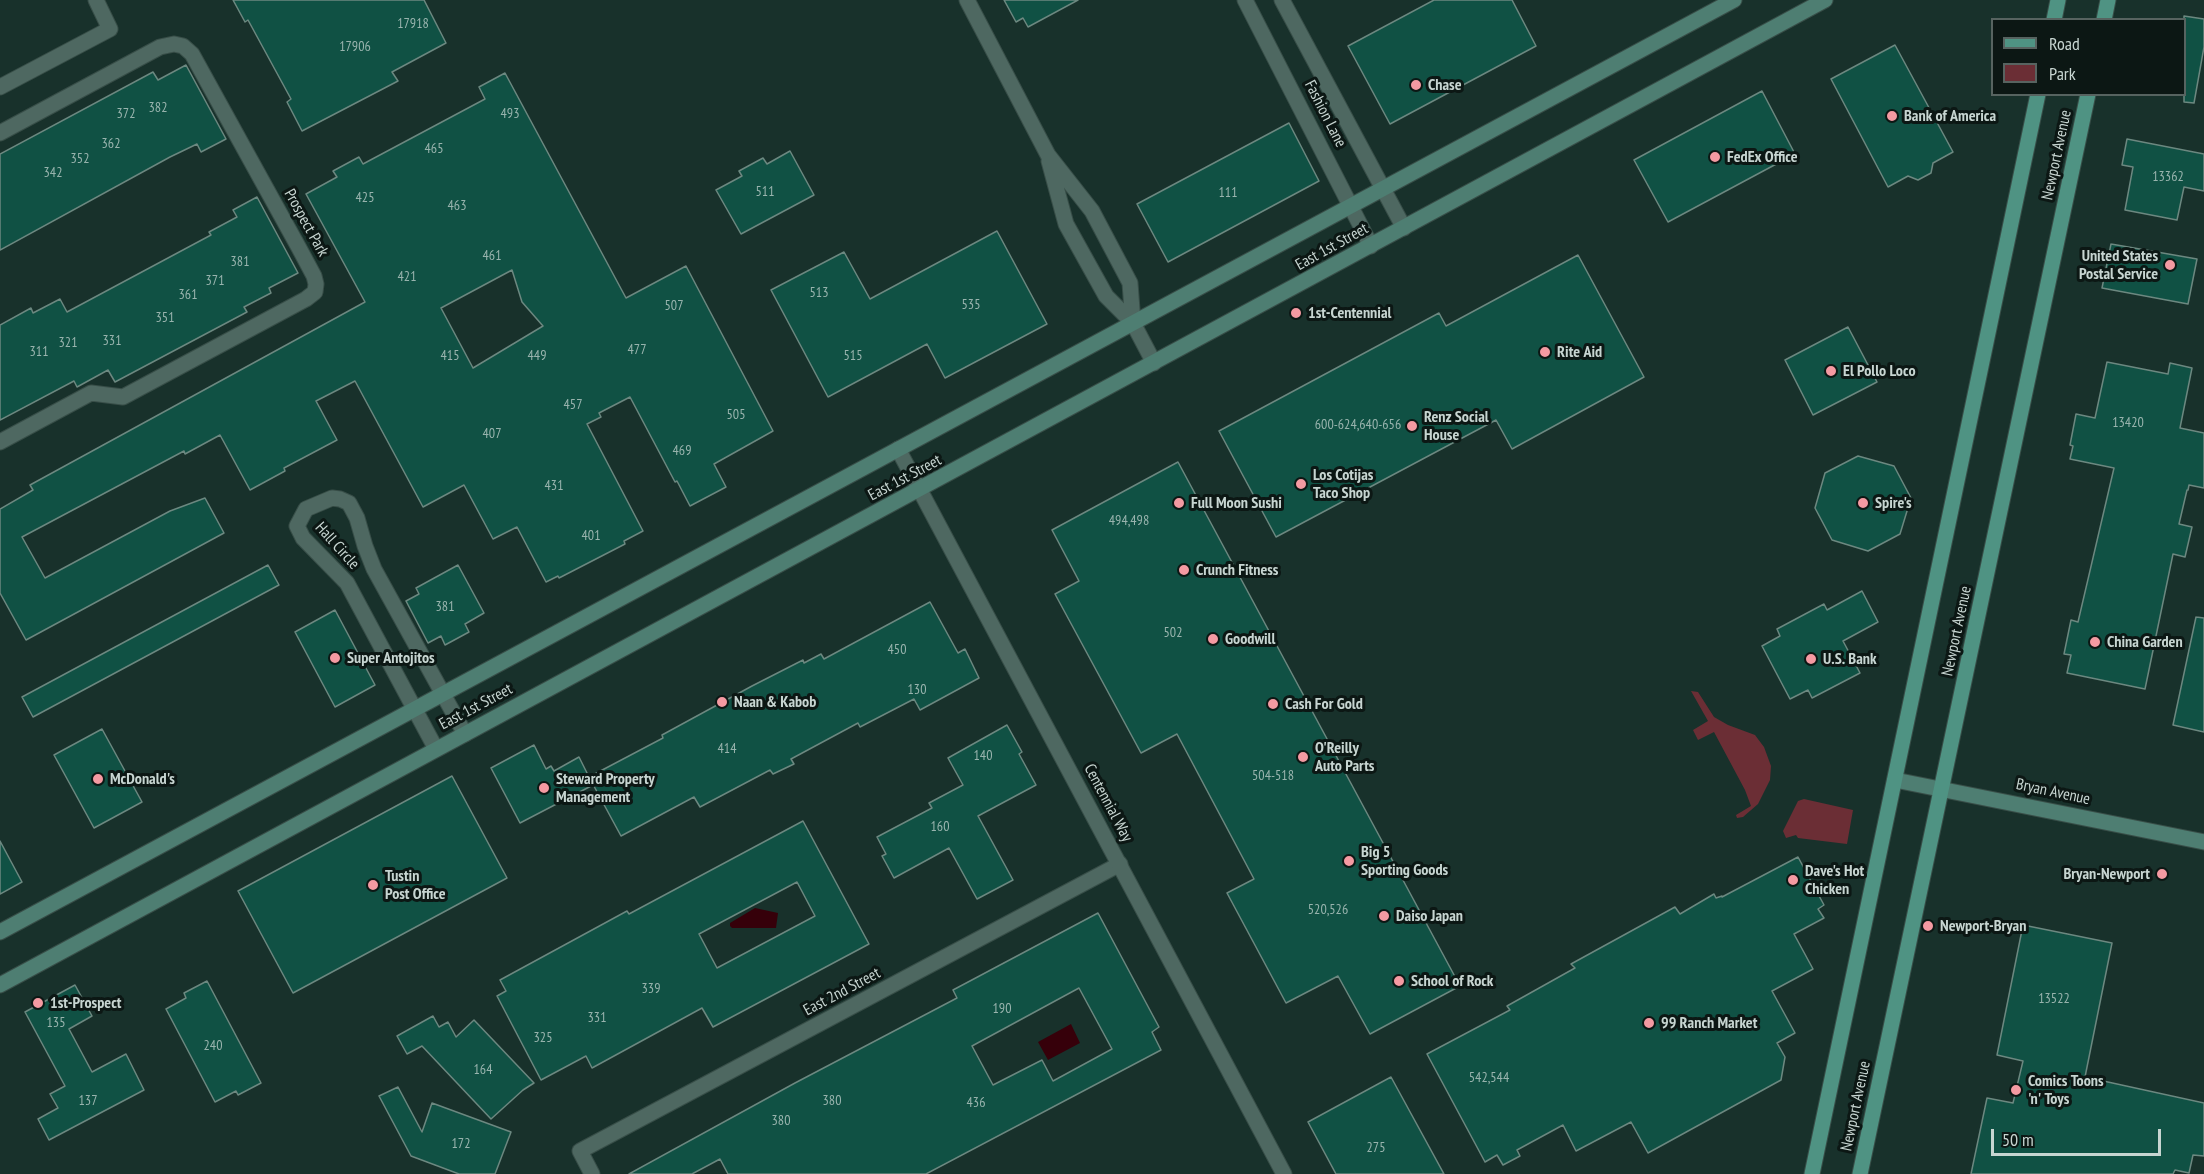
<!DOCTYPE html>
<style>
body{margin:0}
#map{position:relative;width:2204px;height:1174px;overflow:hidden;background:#18312b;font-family:"PT Sans Narrow",sans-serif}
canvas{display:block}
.legend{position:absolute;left:1991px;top:18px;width:195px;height:78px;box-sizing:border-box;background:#0c1714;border:2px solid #576360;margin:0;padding:8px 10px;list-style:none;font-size:18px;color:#c7d5d1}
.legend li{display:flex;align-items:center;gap:12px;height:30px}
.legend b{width:30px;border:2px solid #576360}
.scale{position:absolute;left:1991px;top:1129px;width:170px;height:27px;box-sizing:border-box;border:3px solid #c7d5d1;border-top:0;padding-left:8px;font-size:18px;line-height:21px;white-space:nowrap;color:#c7d5d1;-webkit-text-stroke:4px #0c1714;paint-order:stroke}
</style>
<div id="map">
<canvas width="2204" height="1174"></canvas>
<ul class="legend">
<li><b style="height:8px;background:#4f9383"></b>Road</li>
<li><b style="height:16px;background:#6b2e35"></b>Park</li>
</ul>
<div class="scale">50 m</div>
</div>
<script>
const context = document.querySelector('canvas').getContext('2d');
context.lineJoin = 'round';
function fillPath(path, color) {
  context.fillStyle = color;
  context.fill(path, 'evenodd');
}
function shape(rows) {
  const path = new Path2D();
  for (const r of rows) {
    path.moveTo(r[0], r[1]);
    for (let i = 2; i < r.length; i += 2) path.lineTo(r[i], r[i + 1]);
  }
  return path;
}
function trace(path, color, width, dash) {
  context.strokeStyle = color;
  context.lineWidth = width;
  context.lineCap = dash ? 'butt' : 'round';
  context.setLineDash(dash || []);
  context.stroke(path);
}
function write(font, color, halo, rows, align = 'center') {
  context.font = font + ' "PT Sans Narrow",sans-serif';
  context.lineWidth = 6;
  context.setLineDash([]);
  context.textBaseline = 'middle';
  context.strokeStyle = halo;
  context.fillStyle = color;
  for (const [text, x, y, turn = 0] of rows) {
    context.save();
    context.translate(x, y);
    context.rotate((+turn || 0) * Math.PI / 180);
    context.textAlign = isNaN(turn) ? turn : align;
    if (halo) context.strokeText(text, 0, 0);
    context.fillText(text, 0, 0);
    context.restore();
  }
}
const green = shape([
 [1691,691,1698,692,1714,717,1728,725,1755,735,1764,747,1771,766,1770,780,1758,804,1743,817,1737,818,1736,815,1751,806,1745,790,1714,732,1698,740,1693,730,1708,721],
 [1804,799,1853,810,1847,844,1798,838,1796,835,1786,838,1783,831,1798,801]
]);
const water = shape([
 [755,908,778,913,776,928,732,928,730,926,730,923],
 [1071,1024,1080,1043,1048,1060,1038,1042]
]);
const building = shape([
 [233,0,424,0,446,43,392,72,398,81,302,131,287,102,291,99,248,20,245,22,233,0],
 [1004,0,1078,0,1028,27,1023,18,1016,22,1004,0],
 [1434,0,1512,0,1536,46,1390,124,1348,46,1434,0],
 [2184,16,2204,19,2204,47,2194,103,2184,102,2184,16],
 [1895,45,1953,152,1933,163,1931,173,1918,180,1908,176,1888,187,1831,79,1895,45],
 [186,65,226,139,201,152,197,144,170,157,0,250,0,154,153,72,158,80,186,65],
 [505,73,626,298,686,266,773,431,714,464,726,487,690,506,677,481,675,482,630,397,599,413,601,417,587,424,643,531,624,541,625,544,559,578,558,576,546,582,517,527,493,539,464,485,423,507,355,381,316,401,337,440,284,468,285,471,250,490,220,435,185,454,184,451,22,537,45,578,170,511,205,498,224,533,26,640,0,593,0,509,33,490,30,485,365,302,306,194,337,177,333,171,359,157,363,164,485,99,479,87,505,73],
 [512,270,522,302,543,326,473,368,441,308,512,270],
 [1762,91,1795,154,1668,222,1634,160,1762,91],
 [1289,123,1319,181,1168,262,1137,204,1289,123],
 [2127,139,2204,154,2204,191,2184,187,2177,220,2125,210,2133,167,2122,165,2127,139],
 [790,151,814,195,741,234,716,190,742,176,739,171,763,158,767,164,790,151],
 [257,197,298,273,269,288,271,293,244,307,247,312,115,382,108,370,77,387,74,381,0,420,0,325,31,308,33,313,60,299,67,312,211,235,209,232,237,217,233,210,257,197],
 [997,231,1047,324,945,378,927,344,828,397,771,290,844,252,870,299,997,231],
 [2111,244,2197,259,2188,304,2102,288,2111,244],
 [1578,255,1644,377,1512,449,1496,420,1276,537,1219,431,1439,313,1446,326,1578,255],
 [1848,327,1877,382,1813,415,1785,360,1848,327],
 [2107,362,2168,374,2170,363,2192,368,2180,428,2204,433,2204,488,2189,485,2188,490,2187,490,2179,524,2192,527,2185,557,2173,554,2145,689,2067,673,2071,655,2064,654,2071,620,2078,622,2114,468,2070,459,2073,446,2070,445,2076,414,2095,418,2107,362],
 [1858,456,1894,466,1911,498,1900,534,1868,551,1832,540,1815,508,1825,473,1858,456],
 [1178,462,1460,986,1370,1034,1338,976,1286,1003,1227,893,1254,879,1177,734,1141,753,1055,594,1079,581,1052,530,1178,462],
 [268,565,279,585,33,717,22,697,268,565],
 [458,565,484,613,465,624,469,632,445,645,441,636,428,643,406,601,419,594,416,588,458,565],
 [1862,591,1878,622,1843,641,1860,673,1812,698,1808,690,1790,699,1762,646,1780,636,1777,629,1824,604,1827,610,1862,591],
 [930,602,958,653,965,649,979,678,920,710,914,699,860,727,858,723,791,759,794,764,773,774,770,770,700,807,694,797,621,836,589,777,663,738,662,735,752,686,803,660,804,663,821,654,824,659,930,602],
 [335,610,375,685,335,707,295,632,335,610],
 [2196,617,2204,618,2204,732,2173,725,2196,617],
 [1007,725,1022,752,1019,754,1036,785,978,816,1013,880,977,899,949,848,894,878,882,856,886,854,877,837,932,808,929,803,963,785,948,758,1007,725],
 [102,729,142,802,94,828,54,755,102,729],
 [534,745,546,769,551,766,554,771,579,757,593,785,520,823,491,768,534,745],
 [452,776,507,878,293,993,238,891,452,776],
 [803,821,869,944,713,1027,702,1008,592,1068,586,1056,541,1080,497,996,506,991,500,980,627,911,629,914,803,821],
 [797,882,815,916,717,968,699,934,797,882],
 [0,841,22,882,0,894,0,841],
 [1798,857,1824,905,1818,909,1824,918,1794,934,1813,969,1772,991,1795,1033,1777,1043,1785,1057,1781,1080,1648,1153,1631,1122,1576,1151,1563,1125,1517,1150,1520,1156,1503,1165,1497,1155,1485,1162,1427,1054,1510,1010,1507,1006,1575,968,1571,964,1675,907,1680,914,1714,894,1716,898,1722,896,1722,897,1798,857],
 [1098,913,1159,1027,1152,1032,1161,1050,926,1174,728,1174,720,1159,692,1174,629,1174,795,1083,957,998,953,990,1098,913],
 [1079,988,1112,1049,1053,1081,1042,1060,993,1085,972,1046,1079,988],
 [2023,925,2112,943,2085,1077,2204,1103,2204,1156,2193,1155,2189,1173,2175,1170,2173,1174,1971,1174,1987,1098,2013,1103,2023,1061,1997,1055,2023,925],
 [207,981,261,1083,238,1095,236,1091,215,1102,166,1009,186,998,184,993,207,981],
 [75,985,92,1016,69,1029,92,1072,126,1054,144,1090,49,1140,38,1119,58,1108,50,1094,65,1086,25,1012,75,985],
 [433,1016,439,1027,448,1022,456,1037,474,1020,534,1083,523,1090,491,1119,422,1046,407,1054,397,1036,433,1016],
 [1391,1077,1444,1174,1336,1174,1308,1122,1391,1077],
 [398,1087,422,1132,432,1103,511,1132,495,1174,459,1174,411,1156,379,1096,398,1087]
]);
const minor = shape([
 [967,0,1048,155,1092,211,1130,283,1133,323],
 [1245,0,1371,246],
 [1282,0,1404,228],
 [0,87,110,29,96,0],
 [0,133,160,47,174,44,183,46,192,54,299,248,314,276,316,284,315,292,306,299,123,397,91,393,0,442],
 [1049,161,1066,224,1106,296,1133,323,1154,363],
 [436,749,347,583,303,538,297,526,306,509,332,498,340,499,349,503,357,518,365,546,374,569,465,734],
 [592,1174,580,1151,1120,864]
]);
const tertiary = shape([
 [898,449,1284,1174]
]);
const secondary = shape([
 [1895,780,2204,842],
 [0,932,1734,0],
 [0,985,1825,0]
]);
const primary = shape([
 [2054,20,2058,0],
 [2104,20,2108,0],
 [1812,1174,2038,94],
 [1860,1174,2088,94]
]);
const markers = [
 [1416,85,6,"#f49aa2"],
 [1892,116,6,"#f49aa2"],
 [1715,157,6,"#f49aa2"],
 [2170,265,6,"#f49aa2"],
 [1296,313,6,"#f49aa2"],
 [1545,352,6,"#f49aa2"],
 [1831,371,6,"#f49aa2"],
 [1412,426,6,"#f49aa2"],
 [1301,484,6,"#f49aa2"],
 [1179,503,6,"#f49aa2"],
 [1863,503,6,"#f49aa2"],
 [1184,570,6,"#f49aa2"],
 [1213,639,6,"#f49aa2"],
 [2095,642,6,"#f49aa2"],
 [335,658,6,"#f49aa2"],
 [1811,659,6,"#f49aa2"],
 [722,702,6,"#f49aa2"],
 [1273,704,6,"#f49aa2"],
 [1303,757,6,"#f49aa2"],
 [98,779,6,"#f49aa2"],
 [544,788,6,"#f49aa2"],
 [1349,861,6,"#f49aa2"],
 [2162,874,6,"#f49aa2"],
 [1793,880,6,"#f49aa2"],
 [373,885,6,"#f49aa2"],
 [1384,916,6,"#f49aa2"],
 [1928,926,6,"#f49aa2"],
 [1399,981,6,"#f49aa2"],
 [38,1003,6,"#f49aa2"],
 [1649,1023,6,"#f49aa2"],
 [2016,1090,6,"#f49aa2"]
];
const numberNames = [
 ["17918",413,24],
 ["17906",355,47],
 ["382",158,108],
 ["372",126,114],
 ["493",510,114],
 ["362",111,144],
 ["465",434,149],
 ["352",80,159],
 ["342",53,173],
 ["13362",2168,177],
 ["511",765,192],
 ["111",1228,193],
 ["425",365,198],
 ["463",457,206],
 ["461",492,256],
 ["381",240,262],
 ["421",407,277],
 ["371",215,281],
 ["513",819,293],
 ["361",188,295],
 ["535",971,305],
 ["507",674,306],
 ["351",165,318],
 ["331",112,341],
 ["321",68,343],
 ["477",637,350],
 ["311",39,352],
 ["415",450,356],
 ["449",537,356],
 ["515",853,356],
 ["457",573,405],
 ["505",736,415],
 ["13420",2128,423],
 ["600-624,640-656",1358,425],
 ["407",492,434],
 ["469",682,451],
 ["431",554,486],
 ["494,498",1129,521],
 ["401",591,536],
 ["381",445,607],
 ["502",1173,633],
 ["450",897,650],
 ["130",917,690],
 ["414",727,749],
 ["140",983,756],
 ["504-518",1273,776],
 ["160",940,827],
 ["520,526",1328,910],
 ["339",651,989],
 ["13522",2054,999],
 ["190",1002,1009],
 ["331",597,1018],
 ["135",56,1023],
 ["325",543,1038],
 ["240",213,1046],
 ["164",483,1070],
 ["542,544",1489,1078],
 ["137",88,1101],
 ["380",832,1101],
 ["436",976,1103],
 ["380",781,1121],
 ["172",461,1144],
 ["275",1376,1148]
];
const poiNames = [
 ["Chase",1428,85],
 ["Bank of America",1904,116],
 ["FedEx Office",1727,157],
 ["United States",2158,256,"right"],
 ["Postal Service",2158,274,"right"],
 ["1st-Centennial",1308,313],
 ["Rite Aid",1557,352],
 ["El Pollo Loco",1843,371],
 ["Renz Social",1424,417],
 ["House",1424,435],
 ["Los Cotijas",1313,475],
 ["Taco Shop",1313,493],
 ["Full Moon Sushi",1191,503],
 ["Spire's",1875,503],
 ["Crunch Fitness",1196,570],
 ["Goodwill",1225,639],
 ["China Garden",2107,642],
 ["Super Antojitos",347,658],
 ["U.S. Bank",1823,659],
 ["Naan & Kabob",734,702],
 ["Cash For Gold",1285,704],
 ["O'Reilly",1315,748],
 ["Auto Parts",1315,766],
 ["McDonald's",110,779],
 ["Steward Property",556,779],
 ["Management",556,797],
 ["Big 5",1361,852],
 ["Sporting Goods",1361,870],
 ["Dave's Hot",1805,871],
 ["Chicken",1805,889],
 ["Bryan-Newport",2150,874,"right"],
 ["Tustin",385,876],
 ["Post Office",385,894],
 ["Daiso Japan",1396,916],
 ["Newport-Bryan",1940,926],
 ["School of Rock",1411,981],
 ["1st-Prospect",50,1003],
 ["99 Ranch Market",1661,1023],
 ["Comics Toons",2028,1081],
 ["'n' Toys",2028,1099]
];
const streetNames = [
 ["Fashion Lane",1325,114,63],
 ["Newport Avenue",2057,155,-78],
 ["Prospect Park",306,223,61],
 ["East 1st Street",1332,247,-29],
 ["East 1st Street",905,478,-28],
 ["Hall Circle",337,546,48],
 ["Newport Avenue",1957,631,-78],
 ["East 1st Street",476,707,-28],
 ["Bryan Avenue",2053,792,12],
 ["Centennial Way",1108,803,62],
 ["East 2nd Street",842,992,-28],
 ["Newport Avenue",1856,1106,-78]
];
fillPath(green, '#6b2e35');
fillPath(water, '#36000a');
fillPath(building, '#105144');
trace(building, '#6c8880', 1.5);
trace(minor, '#384e48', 17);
trace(tertiary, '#384e48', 17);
trace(secondary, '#384e48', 17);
trace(primary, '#384e48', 17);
trace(minor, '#4e6861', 15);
trace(tertiary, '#4e6861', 15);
trace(secondary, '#4e7e72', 15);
trace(primary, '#4f9383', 15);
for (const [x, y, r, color] of markers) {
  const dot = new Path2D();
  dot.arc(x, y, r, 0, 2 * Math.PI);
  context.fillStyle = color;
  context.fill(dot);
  trace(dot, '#0c1714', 2);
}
write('14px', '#99b4ae', null, numberNames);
write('bold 16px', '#c7d5d1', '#0c1714', poiNames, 'left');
write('16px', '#c7d5d1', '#0c1714', streetNames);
</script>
